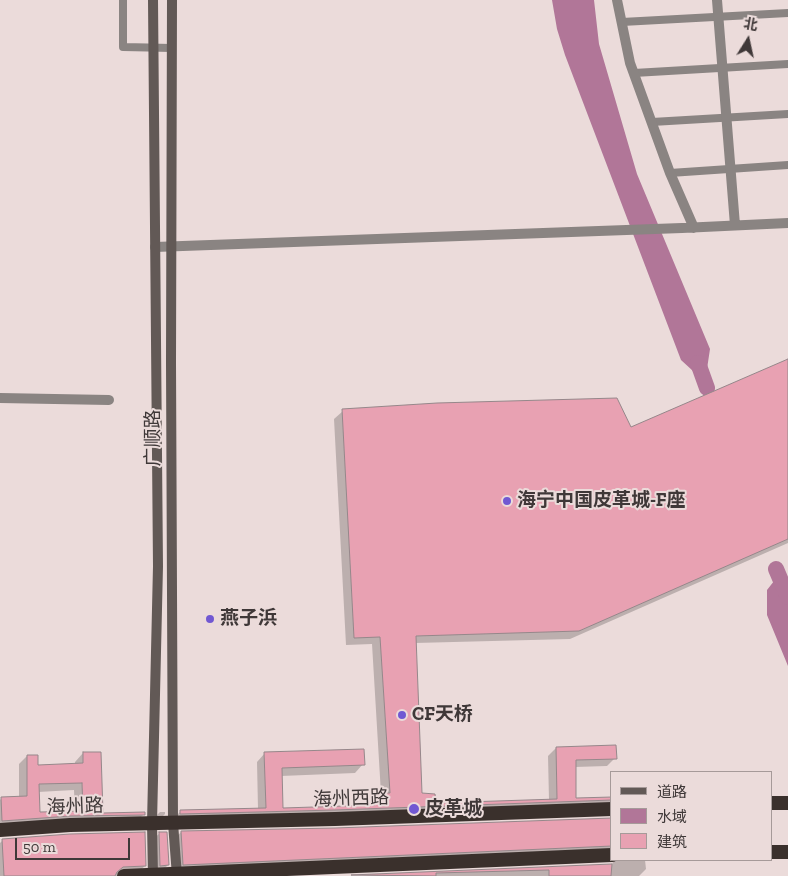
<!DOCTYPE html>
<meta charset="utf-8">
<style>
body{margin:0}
#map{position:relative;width:788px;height:876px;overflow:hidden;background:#ebdbda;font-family:"Zilla Slab","Noto Sans SC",serif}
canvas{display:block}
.legend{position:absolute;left:610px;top:771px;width:162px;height:90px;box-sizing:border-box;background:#ebdbda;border:1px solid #a69a99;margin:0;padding:6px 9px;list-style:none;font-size:15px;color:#3f3838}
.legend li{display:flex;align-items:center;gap:10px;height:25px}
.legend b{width:25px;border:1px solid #a69a99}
.north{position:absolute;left:723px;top:15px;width:50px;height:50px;-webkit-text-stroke:4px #ebdbda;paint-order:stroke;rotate:10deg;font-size:14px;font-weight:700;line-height:20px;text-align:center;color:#3f3838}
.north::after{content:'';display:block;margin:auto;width:18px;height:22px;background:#3f3838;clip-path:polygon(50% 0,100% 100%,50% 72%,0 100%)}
.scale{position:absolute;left:15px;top:838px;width:115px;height:22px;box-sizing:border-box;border:2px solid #3f3838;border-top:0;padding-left:6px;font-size:15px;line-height:18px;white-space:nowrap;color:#3f3838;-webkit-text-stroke:4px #ebdbda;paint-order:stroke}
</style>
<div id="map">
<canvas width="788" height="876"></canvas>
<ul class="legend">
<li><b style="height:6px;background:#625956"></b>道路</li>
<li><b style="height:14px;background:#b17698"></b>水域</li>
<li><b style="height:14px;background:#e8a1b2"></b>建筑</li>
</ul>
<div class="north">北</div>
<div class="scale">50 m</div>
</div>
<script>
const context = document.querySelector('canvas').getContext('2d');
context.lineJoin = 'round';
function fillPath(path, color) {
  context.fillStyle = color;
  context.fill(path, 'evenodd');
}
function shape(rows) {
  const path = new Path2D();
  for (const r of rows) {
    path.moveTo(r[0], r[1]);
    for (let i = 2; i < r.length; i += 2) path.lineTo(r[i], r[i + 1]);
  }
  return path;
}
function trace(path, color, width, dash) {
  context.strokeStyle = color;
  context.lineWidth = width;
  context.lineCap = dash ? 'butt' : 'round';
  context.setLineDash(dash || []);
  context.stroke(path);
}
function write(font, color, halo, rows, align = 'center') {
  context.font = font + ' "Zilla Slab","Noto Sans SC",serif';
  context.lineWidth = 4;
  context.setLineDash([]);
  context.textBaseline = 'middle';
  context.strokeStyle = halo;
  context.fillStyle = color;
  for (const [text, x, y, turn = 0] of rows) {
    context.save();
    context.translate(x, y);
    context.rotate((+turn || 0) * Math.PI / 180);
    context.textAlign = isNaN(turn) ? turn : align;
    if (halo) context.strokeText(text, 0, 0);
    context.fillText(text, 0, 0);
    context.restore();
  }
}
const water = shape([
 [552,0,594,0,599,44,637,174,710,349,705,382,681,360,565,55,557,29],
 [778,576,788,579,788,666,767,615,767,590]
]);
const shadow = shape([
 [788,360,788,543,570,639,415,643,421,795,434,805,549,800,548,756,556,748,615,758,607,766,575,767,575,799,612,798,612,815,172,820,180,812,258,809,257,762,265,753,363,764,355,773,281,776,281,809,367,807,367,803,375,794,381,794,372,644,346,645,334,419,343,411,631,428],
 [83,753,102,814,144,814,136,822,0,828,0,800,2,798,19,798,19,764,27,756,37,766,75,765,75,762],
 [74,790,75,812,38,813,38,792],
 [160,812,165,812,165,814,157,822,151,821],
 [612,819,612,860,645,860,646,869,639,876,357,876,612,865,613,863,608,855,175,872,173,841,181,832,335,829],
 [160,833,168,865,160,873,152,873,151,841],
 [3,840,145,866,136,874,117,876,0,876,0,843]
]);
const canal = shape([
 [698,363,707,388],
 [776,569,788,597]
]);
const building = shape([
 [788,359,788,539,579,631,416,636,422,793,435,794,436,803,557,799,556,747,616,745,617,759,576,760,576,798,612,797,612,800,335,810,180,814,180,810,266,808,264,752,364,749,365,765,282,768,283,808,375,805,374,793,390,793,380,637,354,638,342,409,437,403,617,398,631,427,788,359],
 [83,752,101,752,103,813,145,812,145,815,70,816,2,821,1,797,27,796,27,755,38,755,38,765,83,763,83,752],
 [82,783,83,811,40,812,39,784,82,783],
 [612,818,612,846,183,865,181,831,335,828,612,818],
 [145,832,146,866,123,867,117,872,115,876,4,876,2,839,70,834,145,832],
 [159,832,167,832,169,865,160,866,159,832],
 [612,864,611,876,549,876,549,870,436,873,436,876,351,875,612,864]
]);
const service = shape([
 [123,0,123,47,172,48],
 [622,22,788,13],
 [634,73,788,64],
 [652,122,788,114],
 [670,173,788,165]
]);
const minor = shape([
 [617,0,630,63,670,173,694,228],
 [717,0,735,225],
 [155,247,682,228,788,223],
 [0,398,109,400]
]);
const secondary = shape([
 [153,0,158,566,152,823,153,876],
 [172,0,171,362,173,823,177,876]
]);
const trunk = shape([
 [772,803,788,803],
 [0,830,70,825,335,819,612,809],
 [772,852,788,852],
 [124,876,612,855]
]);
const markers = [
 [507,501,5,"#7158d2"],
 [210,619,5,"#7158d2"],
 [402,715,5,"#7158d2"],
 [414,809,6,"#7158d2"]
];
const streetNames = [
 ["广顺路",154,438,-90],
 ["海州西路",351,799,-2],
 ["海州路",75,807,-2]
];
const poiNames = [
 ["海宁中国皮革城-F座",517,501],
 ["燕子浜",220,619],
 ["CF天桥",412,715],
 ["皮革城",425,809]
];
fillPath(water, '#b17698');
fillPath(shadow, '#0003');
trace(canal, '#b17698', 16);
fillPath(building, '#e8a1b2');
trace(building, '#95878a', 1);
trace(service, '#8a8482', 8);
trace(minor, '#8a8482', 10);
trace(secondary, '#625956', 10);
trace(trunk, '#3a302c', 14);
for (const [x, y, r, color] of markers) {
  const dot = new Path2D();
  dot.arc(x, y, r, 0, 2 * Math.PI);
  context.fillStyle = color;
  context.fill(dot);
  trace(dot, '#ebdbda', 2);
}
write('19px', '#3f3838', '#ebdbda', streetNames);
write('bold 19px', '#3f3838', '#ebdbda', poiNames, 'left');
</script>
